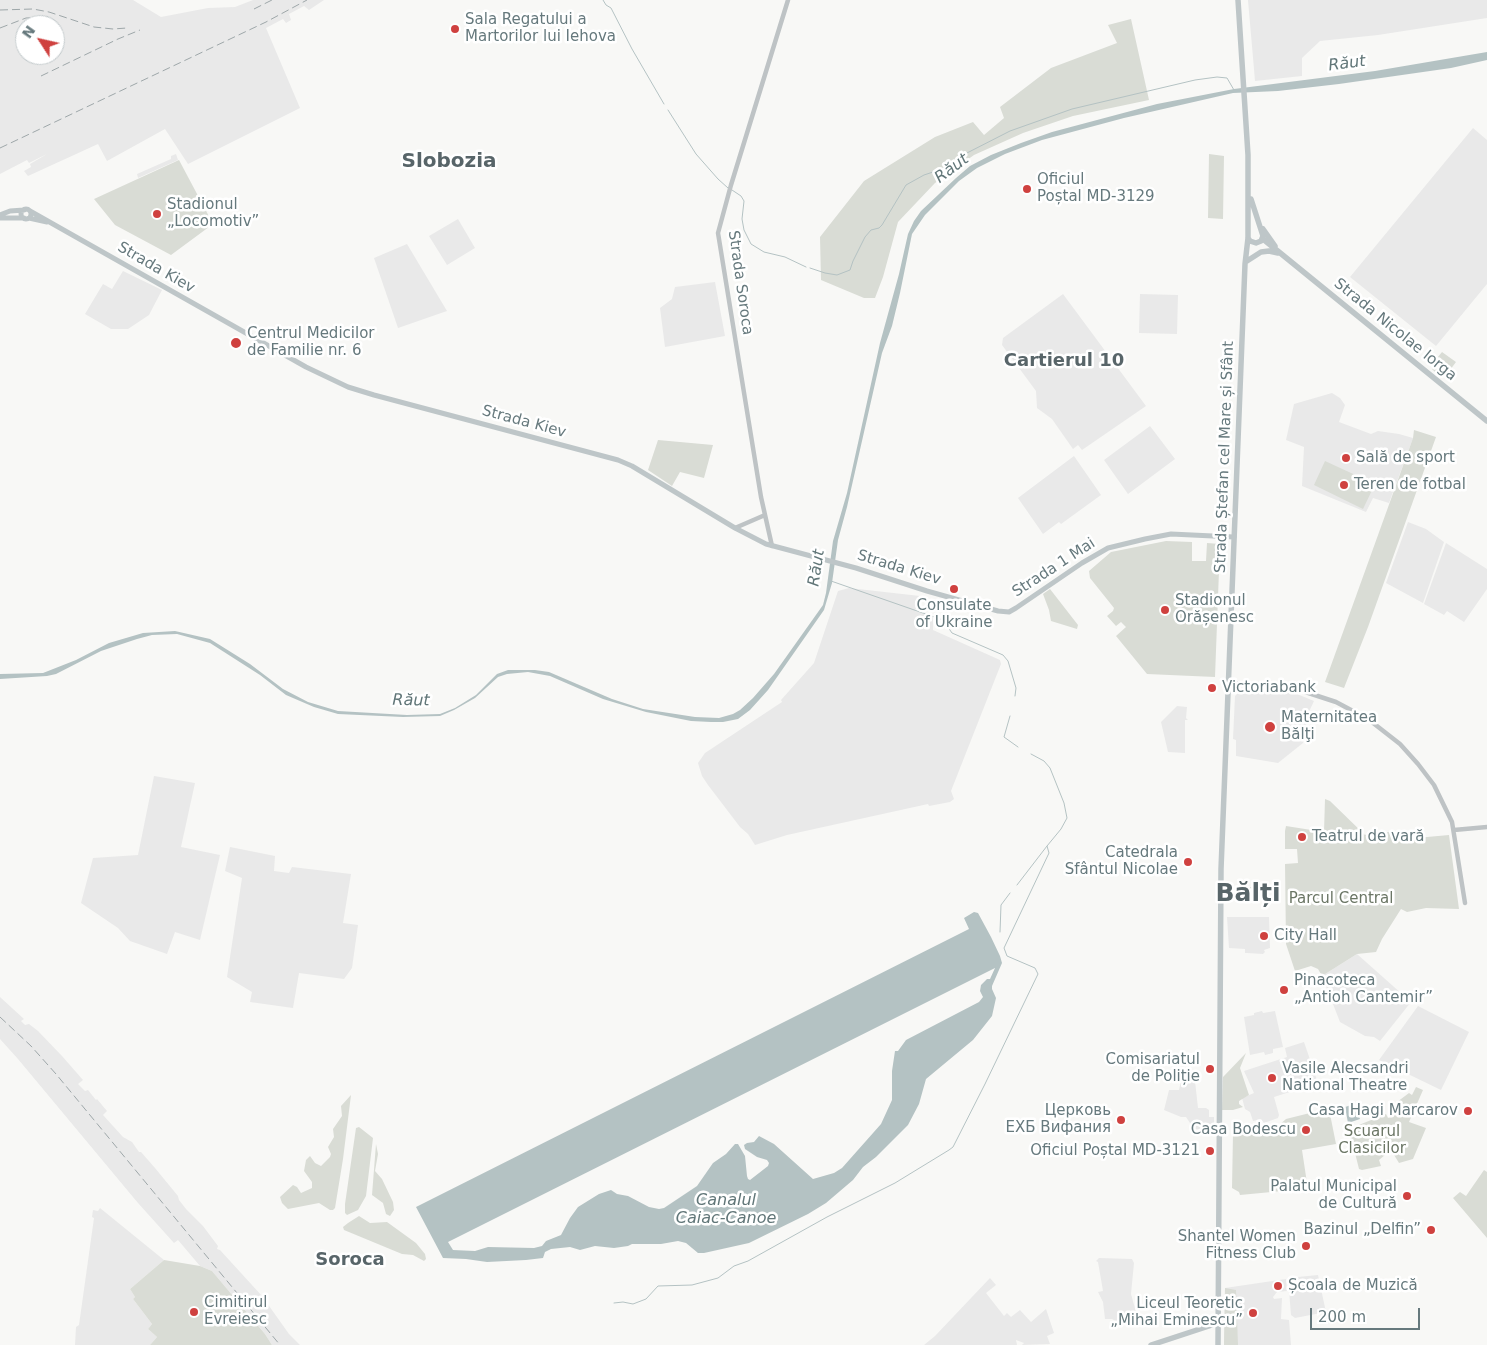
<!DOCTYPE html>
<meta charset="utf-8">
<style>
body{margin:0}
#map{position:relative;width:1487px;height:1345px;overflow:hidden;background:#f8f8f6;font-family:"DejaVu Sans",sans-serif}
canvas{display:block}
.north{position:absolute;left:15px;top:15px;width:50px;height:50px;box-sizing:border-box;background:#fff;border:1px solid #c2c9cb;border-radius:50%;rotate:305deg;font-size:14px;font-weight:700;line-height:20px;text-align:center;color:#66797d}
.north::after{content:'';display:block;margin:auto;width:18px;height:22px;background:#cf413f;clip-path:polygon(50% 0,100% 100%,50% 72%,0 100%)}
.scale{position:absolute;left:1310px;top:1308px;width:110px;height:22px;box-sizing:border-box;border:2px solid #66797d;border-top:0;padding-left:6px;font-size:15px;line-height:18px;white-space:nowrap;color:#66797d;-webkit-text-stroke:4px #fff;paint-order:stroke}
</style>
<div id="map">
<canvas width="1487" height="1345"></canvas>
<div class="north">N</div>
<div class="scale">200 m</div>
</div>
<script>
const context = document.querySelector('canvas').getContext('2d');
context.lineJoin = 'round';
function fillPath(path, color) {
  context.fillStyle = color;
  context.fill(path, 'evenodd');
}
function shape(rows) {
  const path = new Path2D();
  for (const r of rows) {
    if (r.length === 3) {
      path.moveTo(r[0] + r[2], r[1]);
      path.arc(r[0], r[1], r[2], 0, 2 * Math.PI);
      continue;
    }
    path.moveTo(r[0], r[1]);
    for (let i = 2; i < r.length; i += 2) path.lineTo(r[i], r[i + 1]);
  }
  return path;
}
function trace(path, color, width, dash) {
  context.strokeStyle = color;
  context.lineWidth = width;
  context.lineCap = dash ? 'butt' : 'round';
  context.setLineDash(dash || []);
  context.stroke(path);
}
function write(font, color, halo, rows, align = 'center') {
  context.font = font + ' "DejaVu Sans",sans-serif';
  context.lineWidth = 5;
  context.setLineDash([]);
  context.textBaseline = 'middle';
  context.strokeStyle = halo;
  context.fillStyle = color;
  for (const [text, x, y, turn = 0] of rows) {
    context.save();
    context.translate(x, y);
    context.rotate((+turn || 0) * Math.PI / 180);
    context.textAlign = isNaN(turn) ? turn : align;
    if (halo) context.strokeText(text, 0, 0);
    context.fillText(text, 0, 0);
    context.restore();
  }
}
const built = shape([
 [0,0,133,0,161,17,208,8,235,7,253,0,324,0,309,10,304,6,289,14,291,20,286,23,283,19,266,28,300,108,188,164,165,129,107,161,98,144,28,176,24,171,31,167,30,164,47,154,29,163,27,160,0,174],
 [25,25,55,25,55,55,25,55],
 [1248,0,1487,0,1487,18,1378,35,1320,41,1302,58,1302,76,1255,81],
 [1473,128,1487,140,1487,284,1436,346,1350,277],
 [176,154,178,160,138,178,137,174,171,159,171,156],
 [458,219,475,248,447,265,429,236],
 [407,244,447,311,398,328,374,258],
 [123,271,162,290,149,315,128,329,111,329,85,314,103,284,112,289],
 [715,282,725,336,665,347,660,308,672,299,675,287],
 [1063,294,1146,406,1082,450,1078,445,1073,449,1052,419,1037,408,1036,391,1002,345,1003,338],
 [1140,294,1178,295,1177,334,1139,333],
 [1332,393,1340,398,1345,405,1339,422,1371,434,1378,431,1399,434,1413,438,1389,503,1373,498,1366,512,1302,486,1304,447,1286,440,1294,404],
 [1150,426,1175,459,1128,494,1104,460],
 [1074,456,1101,495,1061,524,1059,522,1043,534,1018,498],
 [1408,522,1426,529,1444,542,1423,603,1386,583],
 [1446,543,1487,569,1487,589,1464,622,1447,611,1444,615,1424,604],
 [849,588,920,596,915,611,933,616,933,630,1000,660,1001,664,951,791,954,799,950,802,929,806,928,804,787,835,755,845,748,834,740,827,708,785,702,776,698,763,705,753,782,702,781,700,814,663,838,591],
 [1241,690,1292,692,1314,701,1306,718,1305,737,1303,743,1278,763,1236,756,1236,740,1233,739,1235,696],
 [1177,706,1187,707,1186,718,1188,720,1185,720,1185,753,1168,752,1161,722],
 [154,776,195,783,181,847,220,855,200,940,175,932,167,954,130,941,118,928,81,903,93,858,138,855],
 [230,847,275,856,274,871,289,873,292,867,351,874,343,923,358,925,352,968,344,979,299,973,293,1008,250,1002,252,992,227,977,242,878,225,871],
 [1227,917,1269,917,1270,948,1264,950,1265,952,1263,954,1247,953,1245,953,1245,949,1229,948],
 [1357,954,1411,1002,1380,1041,1374,1037,1365,1036,1340,1022,1322,976],
 [0,997,24,1019,21,1021,25,1025,29,1024,38,1031,62,1056,83,1080,78,1084,85,1091,88,1090,96,1100,97,1099,107,1111,103,1115,123,1137,132,1142,139,1152,141,1152,155,1168,178,1196,179,1200,186,1209,203,1226,218,1246,217,1249,220,1250,262,1296,289,1334,300,1345,272,1345,265,1334,212,1271,200,1266,178,1240,174,1243,138,1203,18,1059,0,1039],
 [1418,1006,1469,1032,1441,1090,1379,1060],
 [1262,1011,1263,1013,1275,1011,1283,1047,1273,1049,1273,1053,1265,1055,1264,1052,1250,1055,1244,1017,1254,1015,1254,1013],
 [1304,1042,1318,1083,1274,1097,1279,1115,1278,1118,1264,1123,1261,1119,1253,1121,1250,1112,1245,1109,1242,1098,1254,1093,1244,1071,1287,1057,1285,1048],
 [1181,1081,1195,1081,1198,1108,1206,1108,1209,1110,1209,1117,1214,1117,1214,1130,1192,1129,1192,1126,1186,1117,1181,1117,1164,1110,1169,1090,1179,1090],
 [100,1208,164,1260,130,1289,135,1297,133,1299,152,1324,148,1329,157,1337,150,1345,75,1345,76,1327,79,1325,94,1218,92,1217,93,1210,98,1211],
 [1099,1258,1132,1259,1134,1263,1131,1294,1138,1319,1119,1325,1119,1323,1112,1319,1105,1319,1103,1302,1098,1292,1103,1291,1098,1262,1096,1261],
 [1318,1275,1326,1312,1295,1318,1291,1315,1288,1278],
 [990,1278,996,1285,986,1293,1004,1316,1007,1313,1011,1317,1020,1310,1031,1322,1046,1309,1054,1333,1047,1336,1050,1344,1022,1345,1024,1343,1016,1340,1017,1345,924,1345,935,1336],
 [1286,1279,1287,1291,1277,1292,1273,1297,1274,1299,1282,1298,1281,1319,1289,1320,1291,1345,1224,1345,1225,1288]
]);
const green = shape([
 [1131,19,1149,100,1073,116,1023,133,974,155,935,183,898,222,883,277,875,298,864,298,821,280,820,237,864,181,935,137,973,122,984,135,1004,118,1000,107,1051,68,1117,43,1108,25],
 [1209,154,1224,156,1223,219,1208,218],
 [179,160,213,224,171,255,115,225,94,199],
 [1442,352,1456,362,1447,374,1440,369,1436,373,1432,369,1436,366,1433,363],
 [1414,430,1436,437,1368,627,1344,688,1325,682,1413,438],
 [658,440,713,445,704,478,680,472,672,486,648,470],
 [1325,461,1375,484,1363,509,1314,485],
 [1166,541,1192,542,1192,561,1206,561,1207,543,1220,544,1215,677,1147,674,1116,636,1126,627,1121,622,1116,626,1107,616,1113,611,1114,608,1090,578,1089,571,1111,552],
 [1050,589,1078,625,1077,629,1051,621,1049,610,1043,594],
 [1325,799,1330,801,1365,835,1369,833,1390,832,1416,838,1449,835,1459,909,1426,908,1407,912,1401,909,1382,939,1376,952,1357,954,1322,976,1318,969,1311,966,1295,971,1286,944,1285,864,1298,863,1297,849,1285,849,1285,831,1286,826,1324,832],
 [1241,887,1256,887,1256,900,1241,900],
 [1246,1053,1240,1068,1249,1095,1239,1101,1239,1104,1243,1107,1233,1110,1222,1110,1223,1077],
 [1416,1087,1423,1090,1409,1122,1426,1128,1413,1159,1399,1163,1391,1150,1379,1160,1381,1166,1362,1170,1359,1169,1349,1129,1386,1114,1388,1118,1395,1115,1399,1117,1401,1113,1397,1102,1409,1093,1412,1095],
 [351,1095,343,1159,335,1208,333,1210,330,1210,319,1203,288,1209,282,1203,280,1197,293,1185,297,1187,301,1193,312,1188,312,1182,304,1171,306,1160,310,1156,315,1163,321,1166,330,1157,331,1154,328,1147,334,1137,333,1129,342,1116,341,1106],
 [1326,1109,1329,1109,1336,1144,1302,1150,1307,1183,1303,1189,1240,1195,1239,1192,1232,1188,1233,1134,1262,1133,1278,1126,1286,1119],
 [359,1127,373,1138,366,1196,358,1210,347,1215,345,1213,345,1204,356,1128],
 [376,1144,378,1154,375,1171,382,1179,393,1202,394,1210,390,1216,386,1214,383,1203,372,1195],
 [1484,1170,1487,1172,1487,1238,1453,1198,1460,1192,1466,1196],
 [359,1216,370,1223,387,1222,416,1243,425,1254,426,1259,424,1261,413,1255,402,1254,344,1230,343,1227,348,1223],
 [164,1260,200,1266,212,1271,265,1334,272,1345,150,1345,157,1337,148,1329,152,1324,133,1299,135,1297,130,1289],
 [1225,1288,1236,1290,1238,1345,1224,1345]
]);
const water = shape([
 [1487,52,1487,60,1451,68,1339,84,1278,91,1233,93,1124,118,1042,140,1005,154,977,168,959,181,925,215,912,234,900,293,892,326,882,353,847,507,838,540,832,583,824,610,768,690,750,710,738,719,723,722,711,722,691,721,646,712,603,699,550,676,528,672,507,674,498,677,475,698,454,710,440,716,403,717,338,714,314,707,286,695,260,675,210,643,177,634,152,635,137,639,101,651,56,674,47,676,0,679,0,674,43,673,76,660,109,643,143,633,175,631,210,639,250,664,283,689,308,702,338,711,407,715,440,714,455,708,476,695,497,674,508,670,535,670,549,672,612,699,643,709,695,717,719,718,733,714,740,710,753,698,774,674,823,605,826,593,833,541,847,493,880,343,899,274,908,234,914,221,921,211,956,178,970,166,991,155,1021,143,1052,132,1157,104,1234,89,1375,71],
 [974,912,978,913,991,937,1000,956,1002,963,992,986,992,989,996,998,992,1016,973,1040,926,1079,919,1104,908,1125,876,1157,863,1167,853,1180,826,1203,808,1214,749,1243,704,1253,698,1253,686,1243,678,1241,661,1244,632,1244,628,1246,614,1248,595,1246,580,1250,570,1247,551,1249,545,1252,543,1258,526,1260,487,1262,466,1259,443,1258,416,1207,969,929,964,918],
 [995,968,990,979,987,979,981,985,980,991,983,997,979,1002,906,1040,898,1051,895,1051,892,1071,892,1100,881,1124,842,1168,834,1173,813,1179,774,1144,759,1136,754,1142,747,1143,744,1145,745,1149,757,1157,767,1160,769,1163,768,1166,750,1180,748,1179,747,1176,745,1156,738,1144,735,1144,726,1154,713,1163,697,1186,664,1208,659,1209,649,1207,628,1196,617,1194,611,1190,599,1194,578,1207,570,1218,561,1235,546,1241,542,1246,534,1248,488,1247,475,1251,453,1250,448,1242],
 [1354,1104,1360,1119,1348,1123,1345,1107]
]);
const stream = shape([
 [603,0,606,5,611,8,632,49,664,104],
 [668,110,696,154,718,179,728,188],
 [732,190,741,196,744,201,742,219,744,230,751,244,764,252,785,257,806,267],
 [810,268,825,273,837,275,850,270,853,261,865,237,871,230,879,228,882,225,906,185,924,175,942,169,963,155,1010,131,1072,109,1195,80,1217,77,1227,78,1234,90],
 [831,581,943,620,952,633,1003,655,1008,661,1016,688,1015,696],
 [1010,716,1004,737,1018,747],
 [1017,885,1047,846],
 [1000,932,1001,905,1010,893],
 [614,1303,623,1302,633,1304,646,1299,658,1286,692,1285,718,1278,734,1266,748,1261,827,1217,895,1183,949,1150,953,1147,985,1084,1038,974,1035,968,1007,956,1004,948,1049,853,1047,846,1061,829,1067,818,1064,803,1050,768,1044,761,1031,754]
]);
const tertiary = shape([
 [735,528,765,515],
 [772,546,761,497,718,233,731,185,788,0],
 [1228,683,1284,685,1336,702,1368,719,1400,744,1418,764,1434,785,1452,822,1465,903],
 [1454,830,1487,827]
]);
const secondary = shape([
 [26,214,5],
 [30,211,306,367,348,387,374,395,618,460,632,466,735,528,766,544,856,568,927,591,998,611,1009,612,1016,608,1082,563,1108,548,1145,539,1171,534,1234,537],
 [0,215,10,211,24,210],
 [0,218,24,218],
 [29,218,47,222]
]);
const primary = shape([
 [1263,229,1275,246],
 [1248,238,1250,241,1256,243,1261,241,1263,236,1251,199],
 [1263,239,1487,421],
 [1247,261,1261,252,1269,251,1278,253],
 [1151,1345,1212,1325,1217,1322],
 [1218,1345,1221,869,1245,264,1248,238,1248,155,1238,0]
]);
const rail = shape([
 [254,9,272,0],
 [0,10,33,9,49,12,94,27,113,29,127,28],
 [0,28,26,18,48,17],
 [41,76,118,39,140,30],
 [0,148,266,22,307,0],
 [0,1017,31,1046,56,1074,280,1345]
]);
const markers = [
 [455,29,5,"#cf413f"],
 [1027,189,5,"#cf413f"],
 [157,214,5,"#cf413f"],
 [236,343,6,"#cf413f"],
 [1346,458,5,"#cf413f"],
 [1344,485,5,"#cf413f"],
 [954,589,5,"#cf413f"],
 [1165,610,5,"#cf413f"],
 [1212,688,5,"#cf413f"],
 [1270,727,6,"#cf413f"],
 [1302,837,5,"#cf413f"],
 [1188,862,5,"#cf413f"],
 [1264,936,5,"#cf413f"],
 [1284,990,5,"#cf413f"],
 [1210,1069,5,"#cf413f"],
 [1272,1078,5,"#cf413f"],
 [1468,1111,5,"#cf413f"],
 [1121,1120,5,"#cf413f"],
 [1306,1130,5,"#cf413f"],
 [1210,1151,5,"#cf413f"],
 [1407,1196,5,"#cf413f"],
 [1431,1230,5,"#cf413f"],
 [1306,1246,5,"#cf413f"],
 [1278,1286,5,"#cf413f"],
 [194,1312,5,"#cf413f"],
 [1253,1313,5,"#cf413f"]
];
const poiNames = [
 ["Sala Regatului a",465,20],
 ["Martorilor lui Iehova",465,37],
 ["Oficiul",1037,180],
 ["Poștal MD-3129",1037,197],
 ["Stadionul",167,205],
 ["„Locomotiv”",167,222],
 ["Centrul Medicilor",247,334],
 ["de Familie nr. 6",247,351],
 ["Sală de sport",1356,458],
 ["Teren de fotbal",1354,485],
 ["Stadionul",1175,601],
 ["Orășenesc",1175,618],
 ["Consulate",954,606,"center"],
 ["of Ukraine",954,623,"center"],
 ["Victoriabank",1222,688],
 ["Maternitatea",1281,718],
 ["Bălţi",1281,735],
 ["Teatrul de vară",1312,837],
 ["Catedrala",1178,853,"right"],
 ["Sfântul Nicolae",1178,870,"right"],
 ["City Hall",1274,936],
 ["Pinacoteca",1294,981],
 ["„Antioh Cantemir”",1294,998],
 ["Comisariatul",1200,1060,"right"],
 ["de Poliție",1200,1077,"right"],
 ["Vasile Alecsandri",1282,1069],
 ["National Theatre",1282,1086],
 ["Церковь",1111,1111,"right"],
 ["ЕХБ Вифания",1111,1128,"right"],
 ["Casa Hagi Marcarov",1458,1111,"right"],
 ["Casa Bodescu",1296,1130,"right"],
 ["Oficiul Poștal MD-3121",1200,1151,"right"],
 ["Palatul Municipal",1397,1187,"right"],
 ["de Cultură",1397,1204,"right"],
 ["Bazinul „Delfin”",1421,1230,"right"],
 ["Shantel Women",1296,1237,"right"],
 ["Fitness Club",1296,1254,"right"],
 ["Școala de Muzică",1288,1286],
 ["Cimitirul",204,1303],
 ["Evreiesc",204,1320],
 ["Liceul Teoretic",1243,1304,"right"],
 ["„Mihai Eminescu”",1243,1321,"right"]
];
const streetNames = [
 ["Strada Kiev",156,268,30],
 ["Strada Soroca",740,283,82],
 ["Strada Nicolae Iorga",1395,330,39],
 ["Strada Kiev",524,422,15],
 ["Strada Ștefan cel Mare și Sfânt",1225,457,-88],
 ["Strada Kiev",899,568,17],
 ["Strada 1 Mai",1054,568,-33]
];
const parkNames = [
 ["Parcul Central",1341,899],
 ["Scuarul",1372,1132],
 ["Clasicilor",1372,1149]
];
const waterNames = [
 ["Răut",1347,64,-7],
 ["Răut",952,169,-37],
 ["Răut",817,568,-81],
 ["Răut",411,701,1],
 ["Canalul",726,1201],
 ["Caiac-Canoe",726,1219]
];
const quarterNames = [
 ["Cartierul 10",1064,361],
 ["Soroca",350,1260]
];
const districtNames = [
 ["Slobozia",449,162]
];
const townNames = [
 ["Bălți",1248,894]
];
fillPath(built, '#e9e9e9');
fillPath(green, '#d9dcd5');
fillPath(water, '#b4c2c3');
trace(stream, '#b4c2c3', 1);
trace(tertiary, '#bec3c5', 4.5);
trace(secondary, '#bec6c8', 5);
trace(primary, '#bec6c8', 5.5);
trace(rail, '#9ea7a9', 1, [8, 4]);
for (const [x, y, r, color] of markers) {
  const dot = new Path2D();
  dot.arc(x, y, r, 0, 2 * Math.PI);
  context.fillStyle = color;
  context.fill(dot);
  trace(dot, '#fff', 2);
}
write('15px', '#66797d', '#fff', poiNames, 'left');
write('15px', '#66797d', '#fff', streetNames);
write('15px', '#6b7665', '#fff', parkNames);
write('italic 16px', '#617678', '#fff', waterNames);
write('bold 18px', '#586569', '#fff', quarterNames);
write('bold 20px', '#586569', '#fff', districtNames);
write('bold 25px', '#586569', '#fff', townNames);
</script>
